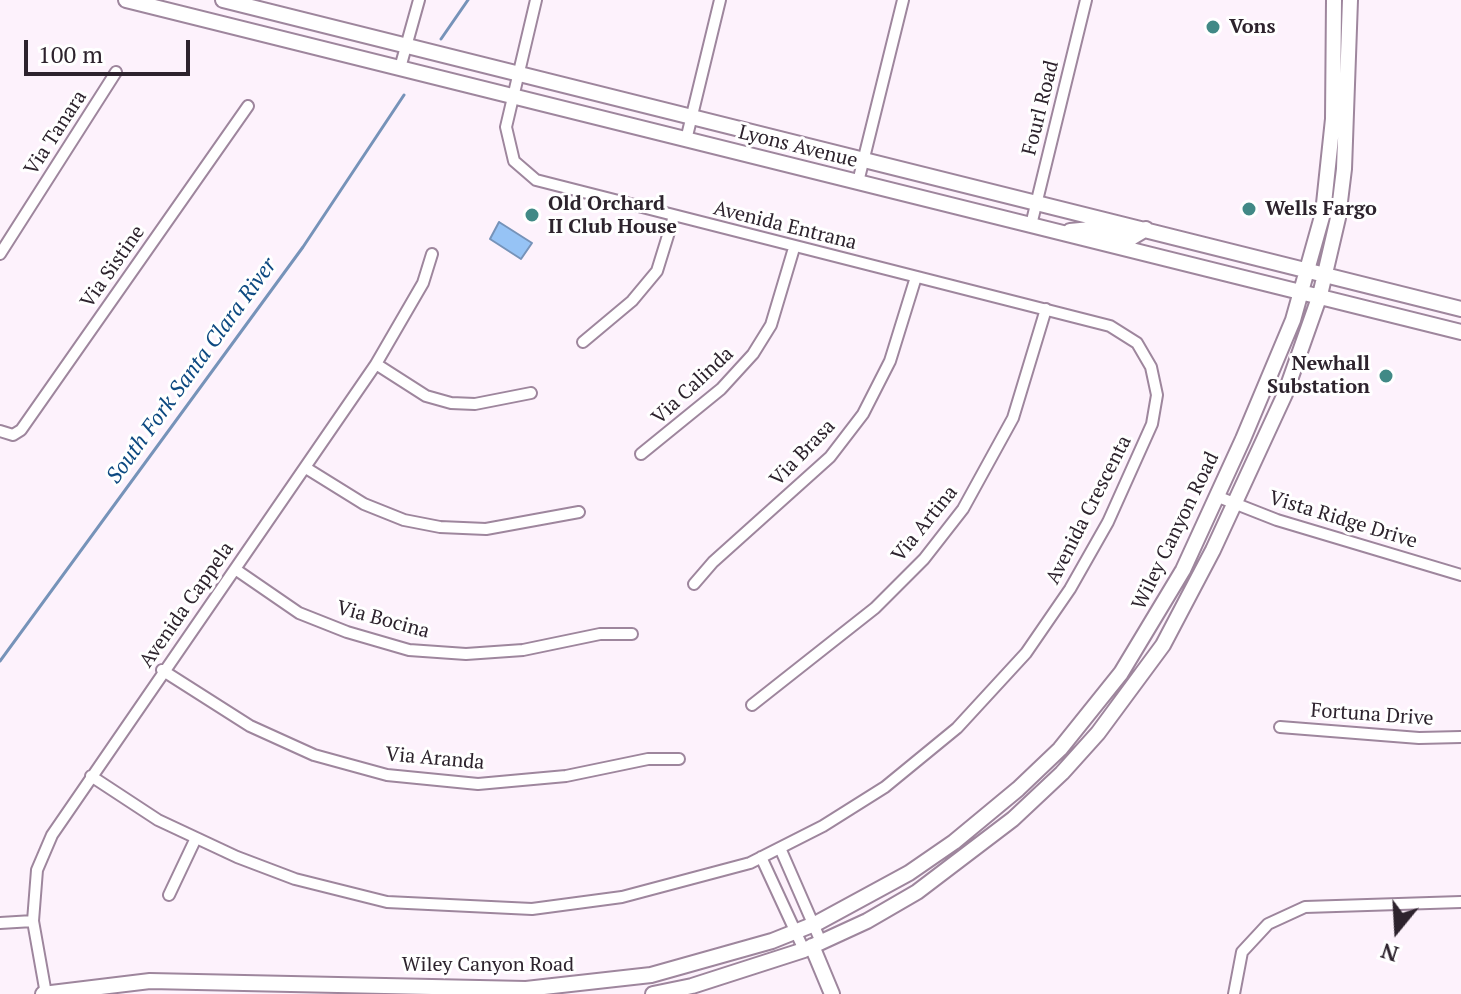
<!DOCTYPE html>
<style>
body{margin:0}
#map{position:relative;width:1461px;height:994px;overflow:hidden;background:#fdf2fc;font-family:"PT Serif",serif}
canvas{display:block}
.north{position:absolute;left:1357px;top:890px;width:80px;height:80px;-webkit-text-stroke:6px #fff;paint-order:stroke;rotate:198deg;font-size:22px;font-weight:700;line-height:32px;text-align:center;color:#2d232d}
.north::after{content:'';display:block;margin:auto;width:28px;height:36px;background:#2d232d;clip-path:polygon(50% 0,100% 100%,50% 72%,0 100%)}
.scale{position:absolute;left:24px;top:40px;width:166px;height:36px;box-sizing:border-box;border:4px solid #2d232d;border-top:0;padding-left:10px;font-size:24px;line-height:28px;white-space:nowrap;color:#2d232d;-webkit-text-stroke:6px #fff;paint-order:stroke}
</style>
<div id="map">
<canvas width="1461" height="994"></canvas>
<div class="north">N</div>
<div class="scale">100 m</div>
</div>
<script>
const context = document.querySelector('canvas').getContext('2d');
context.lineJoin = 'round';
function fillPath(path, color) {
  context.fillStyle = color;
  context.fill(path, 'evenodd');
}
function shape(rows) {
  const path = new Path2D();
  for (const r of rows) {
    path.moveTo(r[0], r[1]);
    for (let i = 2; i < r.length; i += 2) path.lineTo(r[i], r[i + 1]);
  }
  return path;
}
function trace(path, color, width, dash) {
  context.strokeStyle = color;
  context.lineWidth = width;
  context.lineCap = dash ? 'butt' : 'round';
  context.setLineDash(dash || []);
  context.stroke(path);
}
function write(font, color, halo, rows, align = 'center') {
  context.font = font + ' "PT Serif",serif';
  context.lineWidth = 6;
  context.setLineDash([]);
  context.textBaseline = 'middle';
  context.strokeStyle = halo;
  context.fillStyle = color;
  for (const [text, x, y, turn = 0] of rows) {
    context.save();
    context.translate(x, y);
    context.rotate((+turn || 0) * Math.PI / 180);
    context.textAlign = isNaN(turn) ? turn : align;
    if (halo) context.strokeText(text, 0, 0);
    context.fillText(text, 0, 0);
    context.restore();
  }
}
const water = shape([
 [499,222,532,243,521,259,490,239,499,222]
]);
const stream = shape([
 [441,39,468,0],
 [0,661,303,247,404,95]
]);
const street = shape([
 [400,68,419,0],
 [686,140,720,0],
 [858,182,903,0],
 [1031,225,1086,0],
 [0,254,116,72],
 [583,342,632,301,657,271,674,216],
 [376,364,426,396,451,403,475,404,531,393],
 [0,431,13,435,21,430,248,106],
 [641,454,721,389,753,354,771,325,794,248],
 [306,468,364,504,404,520,440,527,486,529,579,512],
 [1216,496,1277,520,1461,575],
 [235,569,299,613,347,632,409,650,466,654,523,650,600,634,632,634],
 [694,584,713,562,830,457,863,414,890,361,916,277],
 [162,670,250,726,314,755,387,775,478,784,566,776,648,759,679,759],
 [752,705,875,608,924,559,963,509,1013,418,1046,309],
 [1280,727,1419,738,1461,737],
 [91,776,158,820,237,857,295,879,387,902,532,909,622,897,750,863,823,826,885,787,957,728,1026,653,1070,589,1108,522,1152,424,1157,395,1151,367,1137,343,1110,326,536,180,514,161,506,127,536,0],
 [780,848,821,942],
 [761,857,804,950],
 [169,895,196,838],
 [0,923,33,921],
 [46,994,33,921,37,870,52,835,376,364,423,283,432,254],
 [1234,994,1242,952,1268,924,1305,907,1461,902]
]);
const secondary = shape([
 [126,0,1461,332],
 [223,0,1461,309],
 [1070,231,1091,229,1131,238,1146,229],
 [812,946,832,994],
 [43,994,150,981,526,989,651,975,772,941,817,923,909,873,954,842,1018,789,1060,749,1121,673,1183,570,1243,439,1293,320,1323,213,1333,119,1334,0],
 [653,994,692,986,804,950,867,921,917,892,1013,819,1062,773,1098,733,1163,645,1213,550,1285,394,1320,295,1338,218,1344,169,1350,0]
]);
const markers = [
 [1213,27,8,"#418986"],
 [1249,209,8,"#418986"],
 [532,215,8,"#418986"],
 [1386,376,8,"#418986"]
];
const poiNames = [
 ["Vons",1229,27],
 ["Old Orchard",548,204],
 ["II Club House",548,227],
 ["Wells Fargo",1265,209],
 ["Newhall",1370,364,"right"],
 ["Substation",1370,387,"right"]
];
const streetNames = [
 ["Fourl Road",1041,108,-76],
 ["Via Tanara",56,133,-57],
 ["Lyons Avenue",798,147,14],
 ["Avenida Entrana",785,226,14],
 ["Via Sistine",113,267,-55],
 ["Via Calinda",693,386,-43],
 ["Via Brasa",803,453,-46],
 ["Avenida Crescenta",1089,510,-63],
 ["Vista Ridge Drive",1343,520,17],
 ["Via Artina",925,524,-51],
 ["Wiley Canyon Road",1176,531,-64],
 ["Avenida Cappela",187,605,-55],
 ["Via Bocina",383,620,15],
 ["Fortuna Drive",1372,715,4],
 ["Via Aranda",435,759,5],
 ["Wiley Canyon Road",488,965]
];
const waterNames = [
 ["South Fork Santa Clara River",192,371,-54]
];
fillPath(water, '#96c3f5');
trace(water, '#7693b9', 2);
trace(stream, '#7693b9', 3);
trace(street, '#9e869d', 14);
trace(secondary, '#9e869d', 18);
trace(street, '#fff', 10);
trace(secondary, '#fff', 14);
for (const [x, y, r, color] of markers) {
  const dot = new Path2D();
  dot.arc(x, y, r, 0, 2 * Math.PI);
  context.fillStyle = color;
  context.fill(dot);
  trace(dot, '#fff', 3);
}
write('bold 20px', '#2d232d', '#fff', poiNames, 'left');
write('20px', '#2d232d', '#fff', streetNames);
write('italic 22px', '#0d4981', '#fff', waterNames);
</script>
